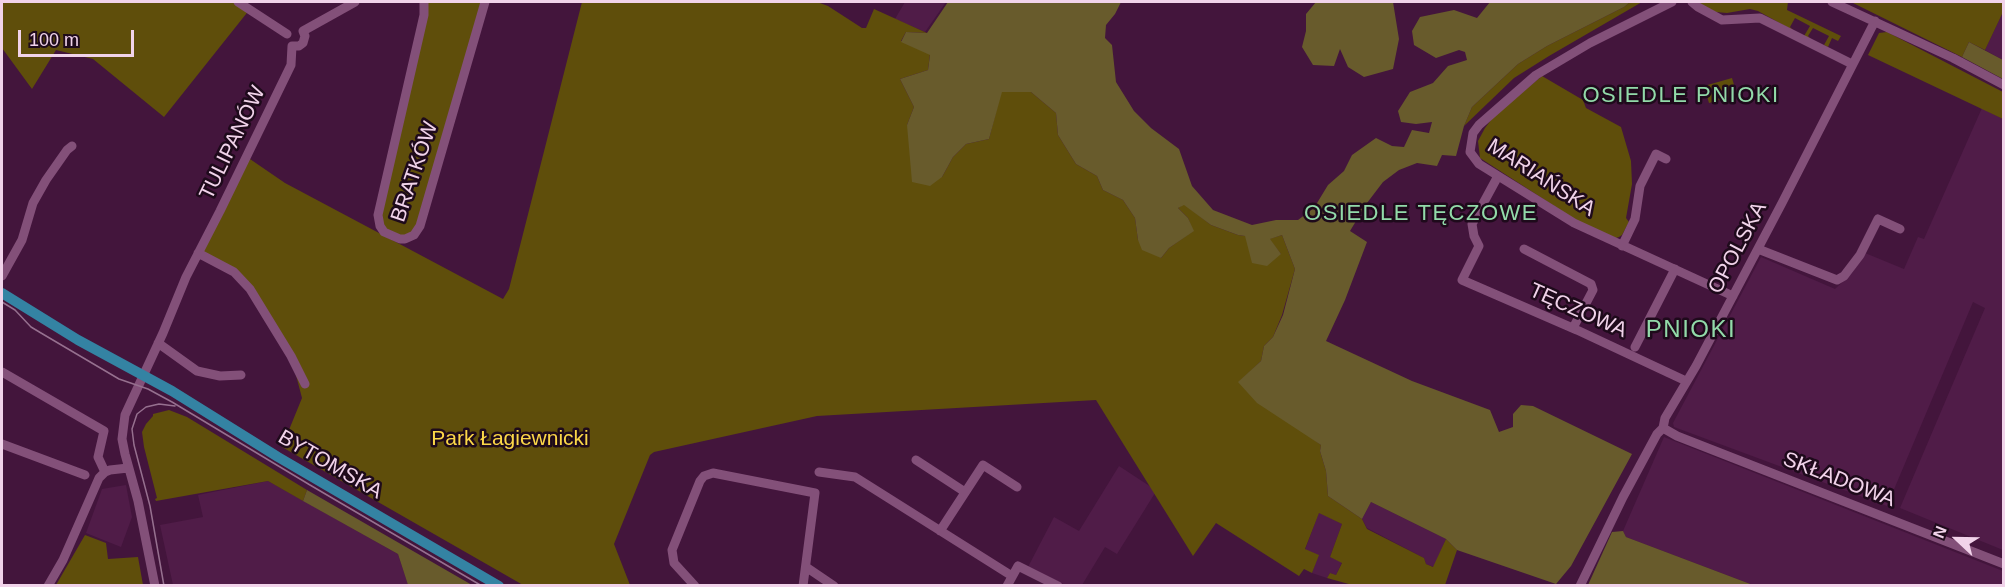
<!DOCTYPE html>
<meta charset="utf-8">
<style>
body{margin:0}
#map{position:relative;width:2005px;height:587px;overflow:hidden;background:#43153c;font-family:Helvetica,sans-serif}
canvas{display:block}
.frame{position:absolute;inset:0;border:3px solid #f1d3ea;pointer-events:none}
.north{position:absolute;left:1927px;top:509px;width:60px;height:60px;-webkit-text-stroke:4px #1e0a1b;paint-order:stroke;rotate:292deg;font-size:16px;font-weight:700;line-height:24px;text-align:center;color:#f1d3ea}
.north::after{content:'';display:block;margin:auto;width:21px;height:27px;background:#f1d3ea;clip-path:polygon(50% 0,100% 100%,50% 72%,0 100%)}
.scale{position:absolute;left:18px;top:30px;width:116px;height:27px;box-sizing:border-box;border:3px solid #f1d3ea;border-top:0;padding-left:8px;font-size:18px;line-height:21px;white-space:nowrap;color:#f1d3ea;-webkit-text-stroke:4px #1e0a1b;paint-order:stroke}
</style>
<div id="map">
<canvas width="2005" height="587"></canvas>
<div class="frame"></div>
<div class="north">N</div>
<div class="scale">100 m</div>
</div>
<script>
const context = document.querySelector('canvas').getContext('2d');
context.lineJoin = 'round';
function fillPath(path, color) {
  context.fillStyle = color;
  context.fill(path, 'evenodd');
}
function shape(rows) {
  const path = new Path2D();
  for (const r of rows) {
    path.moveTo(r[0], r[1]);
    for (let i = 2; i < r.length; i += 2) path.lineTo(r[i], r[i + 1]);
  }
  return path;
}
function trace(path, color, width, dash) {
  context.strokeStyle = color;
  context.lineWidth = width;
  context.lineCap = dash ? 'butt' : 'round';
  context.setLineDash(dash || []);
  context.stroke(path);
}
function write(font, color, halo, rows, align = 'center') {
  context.font = font + ' Helvetica,sans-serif';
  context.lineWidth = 5;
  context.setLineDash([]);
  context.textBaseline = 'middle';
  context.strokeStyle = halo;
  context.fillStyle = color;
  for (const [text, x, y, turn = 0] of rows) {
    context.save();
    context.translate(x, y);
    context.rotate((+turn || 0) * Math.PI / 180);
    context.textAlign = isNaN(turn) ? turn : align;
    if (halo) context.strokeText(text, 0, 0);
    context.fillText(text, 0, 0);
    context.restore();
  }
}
const built = shape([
 [905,2,946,2,925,32,895,19],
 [2003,12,2003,60,1985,50],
 [1982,108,2003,119,2003,550,1900,508,1985,308,1973,302,1887,506,1674,427,1673,423,1761,257,1835,289,1852,273,1865,253,1904,269,1918,237,1924,239],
 [1664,437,2003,571,2003,585,1753,585,1626,537,1623,531],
 [1119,466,1151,487,1155,493,1117,554,1105,547,1082,585,1065,585,1028,567,1054,517,1079,531],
 [268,481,398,554,408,585,173,585,160,525,203,517,198,495],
 [126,485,132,517,121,547,86,533,102,489],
 [1371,502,1446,539,1434,567,1426,564,1424,558,1367,528,1362,519],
 [1319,512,1342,524,1330,557,1342,562,1336,575,1330,573,1327,578,1312,573,1318,555,1305,550]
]);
const green = shape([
 [2,2,238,2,250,9,164,117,93,59,56,50,32,89,2,48],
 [424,2,485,2,414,235,389,235,378,215],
 [582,2,817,2,828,6,862,28,866,28,874,9,927,33,906,32,901,41,930,54,928,70,900,79,914,107,907,125,942,177,953,157,966,144,989,139,1001,92,1031,92,1056,113,1058,135,1076,164,1097,176,1103,190,1123,200,1135,218,1138,240,1161,258,1169,248,1193,231,1188,218,1178,208,1184,204,1211,225,1238,235,1245,236,1281,254,1269,239,1282,235,1295,269,1282,315,1273,337,1264,346,1261,361,1239,382,1321,445,1320,451,1326,471,1328,496,1362,519,1367,529,1424,558,1426,564,1433,567,1446,539,1457,550,1445,585,1356,586,1327,578,1330,573,1336,575,1342,563,1330,557,1342,524,1319,513,1305,549,1319,555,1312,573,1304,569,1299,576,1216,523,1193,556,1096,400,817,416,654,452,650,455,614,544,630,585,523,585,282,447,302,398,291,356,237,275,198,253,247,157,285,183,503,299,509,289],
 [1630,2,1642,2,1549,56,1514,78,1464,126,1472,107,1518,64,1547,46,1624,7],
 [1698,2,1788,2,1787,10,1841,36,1838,41,1832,38,1828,47,1832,49,1820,43,1824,45,1829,36,1813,28,1808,36,1813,41,1804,36,1810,26,1795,18,1790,27,1794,31,1758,11,1750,9,1727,13,1716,12,1707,8],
 [1851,2,2003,2,2003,12,1985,50,1969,42,1962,57],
 [1887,32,2003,92,2003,119,1868,55,1879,33],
 [1542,76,1583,100,1586,108,1621,127,1631,161,1632,184,1626,218,1629,222,1622,235,1619,237,1616,238,1579,222,1480,158,1478,141,1485,128,1494,116],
 [1732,78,1737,95,1709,103,1704,86],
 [169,410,187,417,307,490,303,501,268,481,156,501,155,499,157,498,144,447,142,432,146,424,153,416,153,414],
 [85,535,106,543,108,559,138,557,143,585,56,585]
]);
const forest = shape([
 [948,2,1121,2,1115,14,1106,25,1105,38,1112,45,1116,82,1134,111,1151,128,1179,149,1192,186,1213,210,1252,225,1276,220,1298,220,1314,208,1328,185,1344,171,1352,155,1376,138,1392,146,1404,147,1412,130,1429,133,1432,122,1416,124,1401,122,1398,111,1410,92,1433,83,1448,66,1467,60,1465,52,1459,50,1436,58,1414,45,1412,31,1420,17,1454,10,1477,18,1490,2,1630,2,1624,7,1547,46,1518,64,1472,107,1464,126,1456,156,1442,155,1437,166,1417,163,1399,170,1383,182,1367,203,1350,231,1367,242,1345,300,1326,341,1412,381,1490,410,1499,432,1513,427,1513,414,1521,405,1533,406,1632,454,1571,566,1556,584,1457,550,1446,539,1371,502,1362,519,1328,496,1326,471,1320,451,1321,445,1257,403,1238,382,1261,361,1264,346,1273,337,1283,315,1295,269,1282,235,1270,239,1281,254,1267,266,1252,263,1245,236,1238,235,1211,225,1184,205,1178,208,1188,218,1194,231,1169,248,1161,258,1142,250,1138,240,1135,218,1123,200,1103,190,1097,176,1076,164,1058,135,1056,113,1031,92,1002,92,989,139,966,144,953,157,942,177,930,186,912,182,907,125,914,107,900,79,928,70,930,55,901,42,906,32,927,33],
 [1316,2,1393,2,1399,39,1393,69,1364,77,1348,67,1340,49,1334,66,1313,65,1302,47,1306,31,1306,14],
 [1969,42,2003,60,2003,79,1962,57],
 [307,490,472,585,408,585,398,554,303,501],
 [1623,531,1626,537,1753,585,1588,585,1612,532]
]);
const minor = shape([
 [238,2,287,34],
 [424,2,424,15,378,215,380,226,384,232,400,239,405,239,414,235,420,226,485,2],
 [1672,2,1590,43,1536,75,1479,125,1473,133,1470,152,1479,164,1574,223,1733,296],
 [1692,2,1698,7,1722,20,1760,18,1852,64],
 [1832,2,1953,58,2004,85],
 [303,31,355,2],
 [292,46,299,46,303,43,305,36,303,31],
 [1498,176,1472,224,1474,236,1479,246,1462,280,1577,330,1686,381],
 [1622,246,1635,219,1640,186,1656,154,1666,159],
 [1524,249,1591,284,1593,290,1573,328],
 [1758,249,1837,280,1844,276,1860,255,1878,219,1900,229],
 [198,253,234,272,250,289,291,356,305,384],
 [2,276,22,240,33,203,46,180,67,150,72,146],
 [158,343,197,371,220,376,241,375],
 [1635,347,1675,269],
 [2,372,104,431,98,457,105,472],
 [1663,428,1677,436,2004,564],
 [2,444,85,475],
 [916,460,965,492],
 [819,472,855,477,1012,576],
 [940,531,983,465,1017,487],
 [806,567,834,586],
 [48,586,63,560,99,478,105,472,110,470,128,468],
 [155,586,138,501,125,454,122,439,125,415,163,333,186,277,220,211,291,65,292,46],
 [695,586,674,563,672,550,700,481,704,476,713,473,815,493,803,586],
 [1007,586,1018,566,1058,586],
 [1580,586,1623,497,1657,434,1663,428,1665,418,1696,366,1782,203,1875,21]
]);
const major = shape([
 [2,293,78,340,172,391,278,457,499,586]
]);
const tram = shape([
 [2,302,15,310,31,327,41,333,119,379,148,389,172,402,310,485,482,586],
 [164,586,150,506,134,445,132,429,137,414,146,407,159,404,175,406]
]);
const streetNames = [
 ["TULIPANÓW",233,143,-64],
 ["BRATKÓW",415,172,-71],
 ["MARIAŃSKA",1541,178,33],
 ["OPOLSKA",1738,248,-62],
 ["TĘCZOWA",1578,311,24],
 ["BYTOMSKA",330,465,30],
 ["SKŁADOWA",1839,480,21]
];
const parkNames = [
 ["Park Łagiewnicki",510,439]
];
const neighbourhoodNames = [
 ["OSIEDLE PNIOKI",1681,96],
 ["OSIEDLE TĘCZOWE",1421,214]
];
const quarterNames = [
 ["PNIOKI",1691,330]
];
fillPath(built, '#501c48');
fillPath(green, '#5f4e0b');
fillPath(forest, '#685b2c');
trace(minor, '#835079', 9);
trace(major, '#3483a3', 10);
trace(tram, '#96708f', 1.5);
write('21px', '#f1d3ea', '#1e0a1b', streetNames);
write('21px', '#fcd748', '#1e0a1b', parkNames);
context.letterSpacing = '1.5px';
write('22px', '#92daa9', '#1e0a1b', neighbourhoodNames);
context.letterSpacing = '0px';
context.letterSpacing = '1.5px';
write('24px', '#92daa9', '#1e0a1b', quarterNames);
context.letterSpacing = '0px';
</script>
